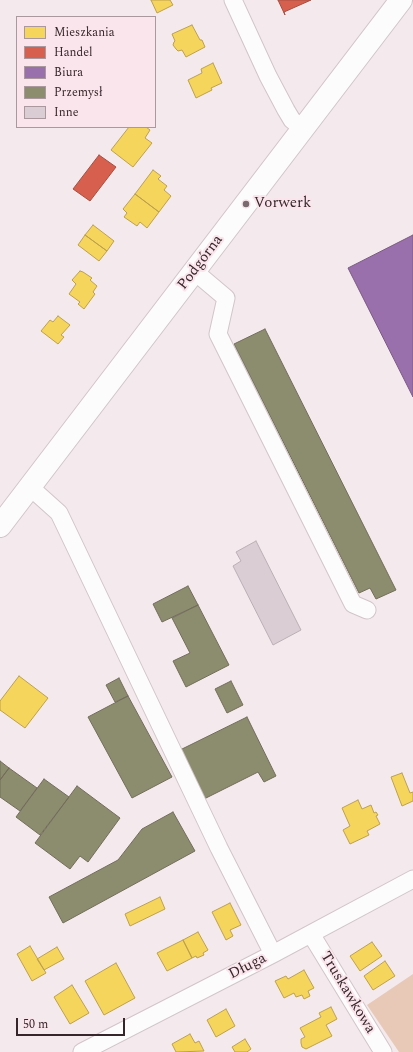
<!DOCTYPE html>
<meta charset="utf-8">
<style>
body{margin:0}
#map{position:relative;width:413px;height:1052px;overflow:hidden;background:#f4eaed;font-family:Spectral,serif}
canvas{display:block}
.legend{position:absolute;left:16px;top:16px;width:140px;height:112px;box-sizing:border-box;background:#f9e5eb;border:1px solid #ab989e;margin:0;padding:5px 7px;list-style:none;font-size:12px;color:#36252a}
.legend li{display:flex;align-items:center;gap:8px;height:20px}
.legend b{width:20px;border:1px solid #ab989e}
.scale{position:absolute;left:16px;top:1018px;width:109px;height:18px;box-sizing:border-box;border:2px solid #36252a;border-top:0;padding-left:5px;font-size:12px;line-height:14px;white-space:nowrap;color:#36252a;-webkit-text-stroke:3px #f9e5eb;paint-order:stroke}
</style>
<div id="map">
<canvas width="413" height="1052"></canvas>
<ul class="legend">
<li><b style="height:11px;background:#f6d55c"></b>Mieszkania</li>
<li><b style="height:11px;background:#d6604d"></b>Handel</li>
<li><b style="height:11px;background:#9970ab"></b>Biura</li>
<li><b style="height:11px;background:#8c8c6e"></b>Przemysł</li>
<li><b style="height:11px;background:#dacdd4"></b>Inne</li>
</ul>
<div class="scale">50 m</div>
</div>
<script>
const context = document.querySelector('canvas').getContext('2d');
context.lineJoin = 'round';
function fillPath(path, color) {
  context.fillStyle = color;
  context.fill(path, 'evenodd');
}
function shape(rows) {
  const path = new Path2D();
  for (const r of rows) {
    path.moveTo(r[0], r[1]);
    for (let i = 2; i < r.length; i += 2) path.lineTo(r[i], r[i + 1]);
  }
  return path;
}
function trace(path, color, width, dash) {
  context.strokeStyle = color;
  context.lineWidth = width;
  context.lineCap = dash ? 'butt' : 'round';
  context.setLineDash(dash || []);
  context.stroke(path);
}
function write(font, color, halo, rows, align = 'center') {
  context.font = font + ' Spectral,serif';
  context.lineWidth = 4;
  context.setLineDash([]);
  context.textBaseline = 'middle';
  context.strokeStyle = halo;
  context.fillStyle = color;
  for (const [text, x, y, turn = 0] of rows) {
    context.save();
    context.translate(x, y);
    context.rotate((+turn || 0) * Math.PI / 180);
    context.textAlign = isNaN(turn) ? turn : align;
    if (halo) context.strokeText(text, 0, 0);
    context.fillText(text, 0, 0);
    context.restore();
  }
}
const green = shape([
 [413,974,413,1052,399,1052,367,1005]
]);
const homes = shape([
 [151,0,170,0,173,5,157,13,151,0],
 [192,25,200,40,202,40,205,47,186,57,182,50,178,51,176,49,173,45,174,42,175,41,172,34,192,25],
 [213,63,222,83,211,88,212,90,196,98,188,80,202,73,201,69,213,63],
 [129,127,146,127,150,130,145,138,152,143,133,167,111,150,129,127],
 [153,170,161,176,158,179,167,186,164,190,171,196,159,212,135,194,153,170],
 [135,194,159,212,147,228,140,222,137,226,124,217,127,213,123,209,135,194],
 [93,225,114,241,107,251,85,235,93,225],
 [85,235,107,251,99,261,78,245,85,235],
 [80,271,83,272,92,278,90,280,97,286,93,292,95,294,84,309,78,304,80,302,69,294,76,284,72,280,80,271],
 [58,316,70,325,61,335,64,337,58,344,41,331,50,320,53,322,58,316],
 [19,676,48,698,25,728,0,710,0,701,19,676],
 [402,773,410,793,413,792,413,801,402,806,391,777,402,773],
 [358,800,362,809,371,805,374,813,376,812,378,815,376,816,380,824,367,831,369,835,350,844,343,830,350,826,342,808,358,800],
 [160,897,165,909,130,926,125,914,160,897],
 [230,903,241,925,230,930,233,936,226,940,212,912,230,903],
 [198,932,208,950,203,953,204,955,197,958,196,956,192,958,183,940,198,932],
 [183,940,192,958,167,971,157,953,183,940],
 [372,942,382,956,360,971,350,956,372,942],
 [30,946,46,973,32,981,17,954,30,946],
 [57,947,64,959,44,970,37,959,57,947],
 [385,961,395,976,373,990,364,976,385,961],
 [116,963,135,998,104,1015,85,981,116,963],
 [304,970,314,988,308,991,310,996,304,999,302,995,296,997,294,993,284,998,275,981,286,976,288,979,304,970],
 [72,985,89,1013,70,1024,54,997,72,985],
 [331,1007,337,1019,326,1025,332,1036,306,1049,302,1047,301,1043,301,1039,305,1037,300,1028,321,1017,319,1013,331,1007],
 [226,1009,235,1026,216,1037,207,1020,226,1009],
 [190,1034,195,1043,199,1041,204,1051,176,1052,172,1044,190,1034],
 [245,1039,251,1049,247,1052,235,1052,232,1047,245,1039]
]);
const shops = shape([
 [278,0,311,0,284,12,285,15,278,0],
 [99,155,116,167,90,201,73,189,99,155]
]);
const offices = shape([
 [413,235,413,397,348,268,413,235]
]);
const industry = shape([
 [265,329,396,590,376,599,370,588,359,593,234,344,265,329],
 [188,586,198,605,162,622,153,604,188,586],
 [198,605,229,665,186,687,173,661,190,653,172,618,198,605],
 [119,678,128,696,115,702,106,685,119,678],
 [231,681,243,705,227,713,215,689,231,681],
 [128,696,172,777,132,798,88,717,128,696],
 [247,717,276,776,264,782,258,772,202,800,178,751,247,717],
 [0,761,9,768,0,780,0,761],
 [9,768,37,788,20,811,0,797,0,780,9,768],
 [44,779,69,797,40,835,16,817,44,779],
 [77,786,120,818,88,862,80,856,70,869,35,843,77,786],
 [173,812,195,851,63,923,49,897,118,860,142,829,173,812]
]);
const building = shape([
 [256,541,301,630,273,645,233,566,241,561,236,552,256,541]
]);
const minor = shape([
 [233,0,268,76,286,110,292,120,303,129],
 [194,271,226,298,218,334,353,604,367,610],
 [30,487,59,513,219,848,273,954],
 [311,934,383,1052],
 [82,1052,273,954,413,879]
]);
const major = shape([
 [0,526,401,0]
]);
const markers = [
 [246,204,4,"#786a6e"]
];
const poiNames = [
 ["Vorwerk",254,204]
];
const streetNames = [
 ["Podgórna",201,263,-53],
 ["Długa",248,967,-27],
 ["Truskawkowa",347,993,59]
];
fillPath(green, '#e8c9b7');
fillPath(homes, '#f6d55c');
trace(homes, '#bca04d', 1);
fillPath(shops, '#d6604d');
trace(shops, '#a64e42', 1);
fillPath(offices, '#9970ab');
trace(offices, '#7b5a84', 1);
fillPath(industry, '#8c8c6e');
trace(industry, '#726d5a', 1);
fillPath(building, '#dacdd4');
trace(building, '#baafb5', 1);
trace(minor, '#d1c5c9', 19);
trace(major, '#d1c5c9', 24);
trace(minor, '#fdfcfc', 17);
trace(major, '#fdfcfc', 22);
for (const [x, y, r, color] of markers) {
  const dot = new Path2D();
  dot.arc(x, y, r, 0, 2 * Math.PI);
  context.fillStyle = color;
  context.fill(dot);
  trace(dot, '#f9e5eb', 1.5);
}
write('15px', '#36252a', '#f9e5eb', poiNames, 'left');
write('15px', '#36252a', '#f9e5eb', streetNames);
</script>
